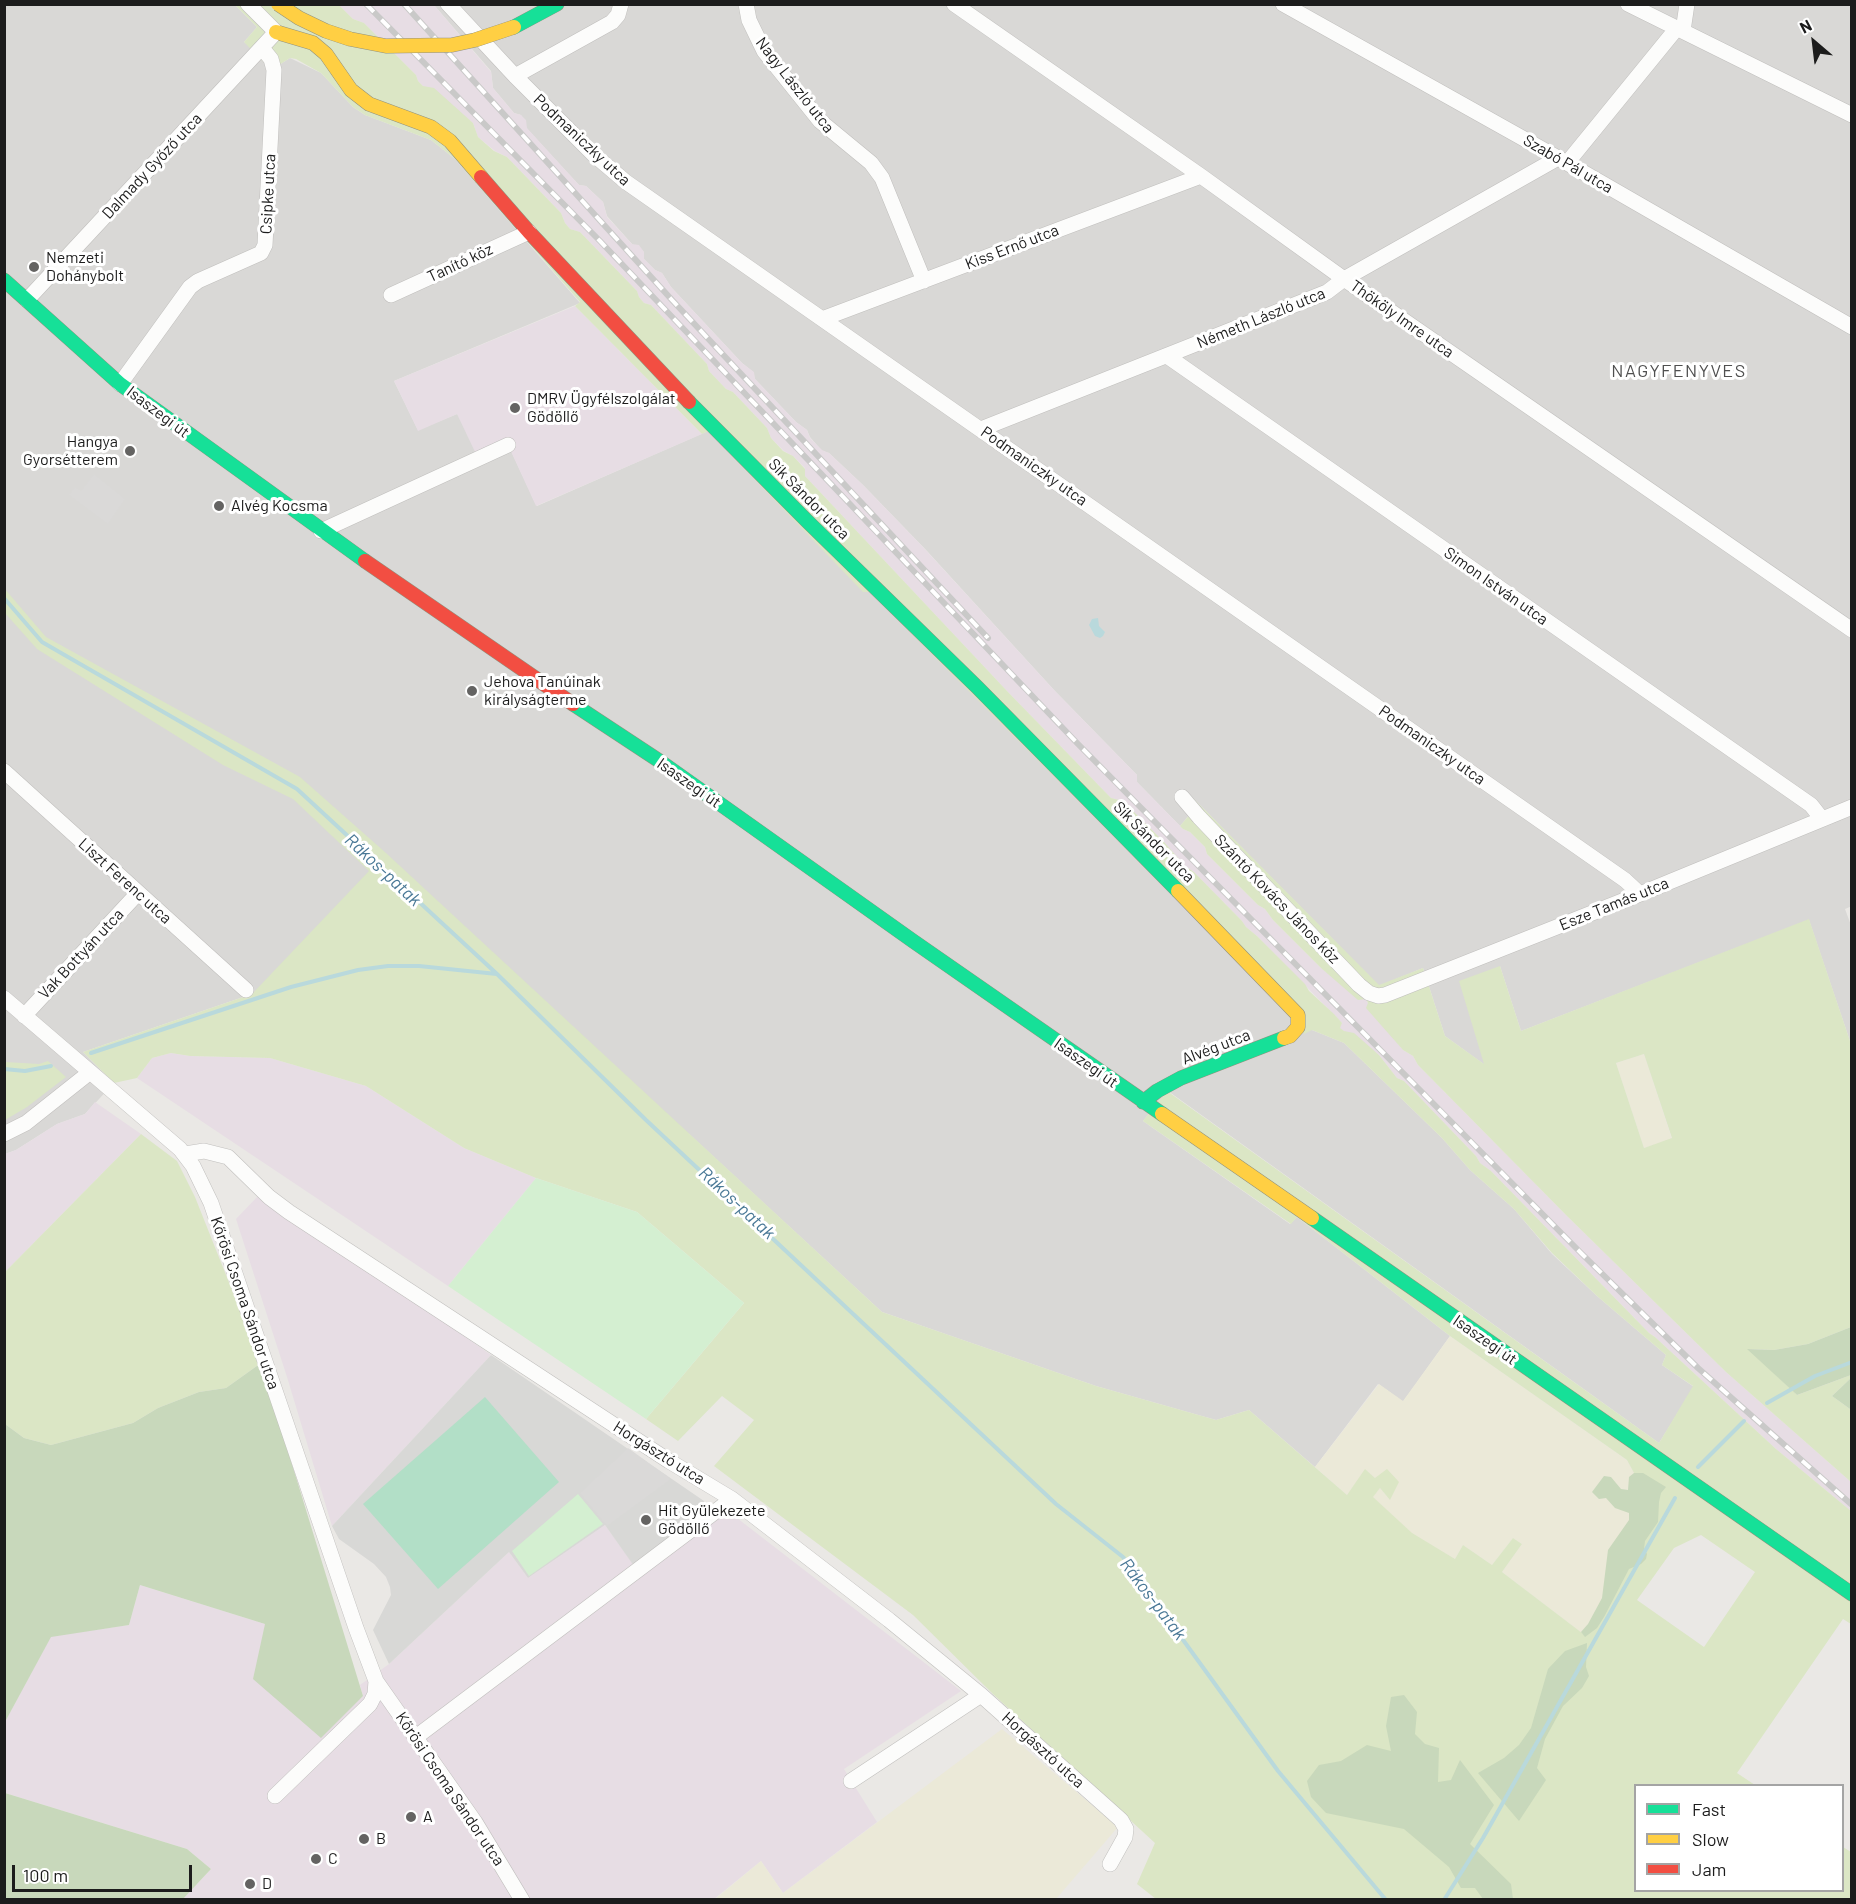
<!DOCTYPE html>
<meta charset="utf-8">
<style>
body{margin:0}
#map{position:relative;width:1856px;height:1904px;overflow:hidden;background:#eae8e5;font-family:Barlow,sans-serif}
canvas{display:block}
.frame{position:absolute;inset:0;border:6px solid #1c1c1c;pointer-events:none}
.legend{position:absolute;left:1634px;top:1784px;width:210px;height:108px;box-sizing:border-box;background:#fff;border:2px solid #a4a4a4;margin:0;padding:8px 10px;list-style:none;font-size:18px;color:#1c1c1c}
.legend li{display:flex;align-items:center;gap:12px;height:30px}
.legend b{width:30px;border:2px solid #a4a4a4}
.north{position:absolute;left:1784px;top:12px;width:60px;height:60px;-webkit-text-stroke:4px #fff;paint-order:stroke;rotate:332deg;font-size:16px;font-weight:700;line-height:24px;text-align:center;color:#1c1c1c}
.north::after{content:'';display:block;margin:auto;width:21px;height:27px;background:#1c1c1c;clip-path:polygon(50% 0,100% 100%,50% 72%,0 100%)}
.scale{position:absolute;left:12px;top:1865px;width:180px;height:27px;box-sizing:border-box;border:3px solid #1c1c1c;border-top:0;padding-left:8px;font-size:18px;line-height:21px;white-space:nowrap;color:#1c1c1c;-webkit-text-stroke:4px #fff;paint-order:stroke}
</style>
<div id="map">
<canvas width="1856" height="1904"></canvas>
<div class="frame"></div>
<ul class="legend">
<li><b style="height:8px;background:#16e098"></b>Fast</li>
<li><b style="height:8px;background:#ffcf43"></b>Slow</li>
<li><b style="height:8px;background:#f24e42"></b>Jam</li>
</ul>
<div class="north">N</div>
<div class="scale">100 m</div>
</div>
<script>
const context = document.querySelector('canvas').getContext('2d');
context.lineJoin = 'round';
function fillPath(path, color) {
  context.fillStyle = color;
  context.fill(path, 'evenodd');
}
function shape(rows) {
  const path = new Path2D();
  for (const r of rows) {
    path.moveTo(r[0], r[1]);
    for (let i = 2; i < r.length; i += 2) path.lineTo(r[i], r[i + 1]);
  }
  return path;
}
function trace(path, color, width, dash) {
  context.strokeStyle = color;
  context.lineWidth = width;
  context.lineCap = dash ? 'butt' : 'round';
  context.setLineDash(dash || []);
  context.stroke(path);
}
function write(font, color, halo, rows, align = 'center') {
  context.font = font + ' Barlow,sans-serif';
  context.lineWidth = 6;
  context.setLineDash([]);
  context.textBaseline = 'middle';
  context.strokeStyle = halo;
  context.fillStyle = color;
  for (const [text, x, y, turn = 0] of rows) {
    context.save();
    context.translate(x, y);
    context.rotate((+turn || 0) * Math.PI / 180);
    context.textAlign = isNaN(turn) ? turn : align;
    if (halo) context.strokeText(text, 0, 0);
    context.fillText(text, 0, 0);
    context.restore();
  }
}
const residential = shape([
 [4,5,235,5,257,27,244,42,279,65,290,58,321,73,353,107,365,115,431,140,455,159,580,303,394,381,418,430,457,414,506,440,537,506,708,431,1312,1030,1344,1043,1442,1138,1470,1170,1514,1209,1552,1254,1597,1296,1666,1355,1662,1365,1694,1387,1659,1443,1168,1091,1143,1121,1290,1224,1297,1217,1450,1336,1403,1402,1378,1384,1315,1467,1249,1410,1216,1420,1096,1386,882,1312,689,1134,252,994,83,1052,114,1083,85,1114,57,1124,16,1150,5,1154],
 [434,5,1851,5,1852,906,1845,909,1852,928,1851,1044,1809,920,1521,1031,1500,966,1485,1065,1445,1036,1423,968,1379,986,1187,792,1191,813,1180,826,1137,782,1137,775,1054,690,927,551,863,485,829,453,822,451,810,437,807,430,796,422,755,379,753,372,742,363,671,287,662,273,655,270,644,259,644,252,632,244,607,216,603,202,586,186,579,185,526,128,521,115,514,113,493,88,491,71]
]);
const industrial = shape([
 [339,5,434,5,491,72,493,88,514,113,521,115,526,120,527,128,579,185,586,186,603,202,607,217,632,244,639,245,644,252,644,259,655,270,662,273,671,287,742,363,754,372,755,379,796,422,807,430,810,438,822,450,829,453,863,485,922,546,1054,690,1137,775,1137,782,1183,829,1190,832,1205,847,1207,854,1258,905,1265,909,1273,920,1321,968,1365,999,1403,1050,1413,1056,1418,1065,1567,1216,1726,1372,1851,1482,1851,1511,1776,1449,1655,1337,1649,1333,1491,1171,1480,1163,1476,1156,1404,1081,1397,1078,1379,1055,1339,1028,1342,1023,1257,936,1246,927,1242,921,1194,872,1185,866,1164,842,1123,801,1111,798,1007,691,805,476,805,468,793,456,784,451,771,438,767,428,733,392,726,389,709,371,707,364,651,305,644,303,639,297,637,291,580,232,570,229,565,223,561,213,507,157,495,151,478,137,473,123,423,86,418,81,416,75,364,23,353,19],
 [575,306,702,434,536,506,508,445,476,454,457,414,418,431,394,381],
 [171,1053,190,1056,270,1058,366,1086,464,1148,536,1178,448,1286,137,1078,152,1058],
 [95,1102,141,1134,5,1272,5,1154,16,1150,57,1124,85,1114],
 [258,1196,379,1276,491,1355,332,1526,287,1377,236,1219],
 [724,1508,961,1691,844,1769,877,1822,783,1893,761,1861,714,1899,183,1899,211,1869,187,1849,5,1793,5,1722,51,1636,129,1625,140,1585,265,1624,360,1699,363,1696,360,1685,389,1664,509,1552,528,1578,605,1525,634,1565]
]);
const religious = shape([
 [491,1355,704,1501,702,1516,634,1566,605,1525,528,1578,509,1552,389,1664,373,1630,391,1595,390,1587,386,1577,374,1564,339,1539,332,1526]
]);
const farmland = shape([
 [1644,1054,1672,1139,1644,1148,1616,1063],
 [1450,1336,1627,1460,1658,1518,1587,1637,1502,1572,1522,1544,1513,1538,1492,1565,1463,1545,1455,1559,1412,1534,1372,1497,1380,1488,1389,1499,1375,1478,1366,1470,1347,1495,1315,1467,1379,1384,1403,1401],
 [1002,1729,1118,1827,1056,1899,714,1900,761,1861,783,1893]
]);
const grass = shape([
 [235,5,339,5,353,19,364,23,416,75,418,81,423,86,434,88,473,123,478,137,494,151,507,157,561,213,565,223,570,229,580,232,637,291,639,297,644,303,651,305,707,364,709,371,726,389,733,392,767,428,771,438,783,451,793,456,805,469,805,476,1007,691,1111,798,1123,801,1164,842,1185,866,1194,872,1242,921,1246,927,1257,936,1305,984,1309,991,1334,1014,1342,1023,1340,1028,1344,1031,1354,1033,1379,1055,1397,1078,1404,1081,1476,1156,1480,1163,1491,1171,1649,1333,1655,1337,1776,1449,1851,1511,1851,1624,1843,1619,1737,1773,1755,1785,1636,1786,1636,1890,1842,1890,1843,1847,1851,1852,1851,1899,1156,1899,1137,1884,1155,1843,994,1695,913,1615,714,1466,754,1420,722,1396,678,1441,646,1419,744,1303,637,1212,536,1178,464,1148,366,1086,270,1058,190,1056,171,1053,152,1058,137,1078,114,1083,83,1052,252,994,369,871,293,799,223,765,37,649,5,613,4,588,46,637,300,777,386,853,882,1312,1096,1386,1216,1420,1249,1410,1347,1495,1365,1469,1375,1478,1387,1469,1399,1482,1390,1500,1380,1488,1373,1497,1412,1533,1455,1559,1463,1545,1492,1565,1513,1538,1522,1544,1502,1572,1586,1636,1658,1518,1627,1460,1450,1336,1297,1217,1291,1224,1143,1121,1167,1091,1659,1443,1693,1386,1662,1365,1666,1355,1597,1296,1552,1253,1514,1209,1470,1170,1442,1138,1344,1043,1312,1030,1304,1034,1286,1009,870,592,863,592,708,431,702,434,575,306,580,302,455,159,431,140,365,115,353,107,321,73,296,59,290,58,279,65,279,78,244,42,257,27],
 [1701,1535,1755,1572,1704,1647,1637,1600,1674,1548],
 [1187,792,1379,985,1423,968,1445,1036,1484,1064,1459,981,1500,966,1521,1031,1809,919,1851,1044,1851,1327,1808,1344,1774,1350,1749,1349,1797,1395,1851,1375,1851,1378,1832,1396,1850,1409,1851,1408,1851,1482,1726,1372,1567,1216,1418,1065,1413,1056,1403,1050,1366,1008,1368,1003,1366,999,1358,1000,1321,968,1273,920,1265,909,1258,905,1207,854,1205,847,1190,832,1183,829,1180,826,1191,813],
 [1644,1054,1672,1138,1644,1148,1616,1063],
 [48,1061,66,1077,27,1107,5,1120,5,1062,39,1064],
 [141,1134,177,1161,195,1197,261,1363,226,1388,199,1392,158,1408,133,1423,51,1445,24,1438,5,1424,5,1272]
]);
const forest = shape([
 [1851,1327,1851,1375,1797,1395,1747,1349,1774,1350,1808,1344],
 [261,1363,363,1696,321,1738,253,1679,265,1624,140,1585,129,1625,51,1637,5,1722,5,1424,24,1438,51,1445,133,1423,158,1408,199,1392,226,1388],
 [1851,1378,1852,1408,1850,1409,1832,1396],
 [1634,1473,1643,1473,1666,1487,1661,1493,1659,1502,1658,1522,1645,1541,1644,1549,1647,1554,1646,1559,1641,1564,1629,1569,1604,1617,1597,1628,1585,1637,1581,1632,1588,1624,1602,1598,1608,1550,1629,1520,1629,1513,1615,1508,1606,1498,1599,1499,1592,1492,1604,1476,1611,1477,1621,1489,1628,1490,1629,1477],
 [1587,1643,1586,1667,1589,1676,1582,1688,1563,1706,1545,1739,1537,1768,1546,1780,1519,1821,1478,1773,1504,1758,1519,1745,1531,1728,1548,1669,1565,1651],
 [1404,1695,1417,1712,1415,1734,1425,1744,1439,1748,1438,1782,1451,1780,1460,1760,1494,1805,1470,1844,1511,1884,1513,1899,1483,1899,1475,1888,1461,1888,1449,1867,1404,1829,1326,1813,1311,1797,1307,1781,1319,1765,1341,1761,1367,1745,1391,1751,1386,1726,1391,1697],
 [5,1793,187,1849,211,1869,183,1899,5,1899]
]);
const park = shape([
 [536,1178,637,1212,744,1303,646,1419,448,1286],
 [578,1494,603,1524,529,1576,512,1551]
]);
const pitch = shape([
 [485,1397,559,1482,438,1589,363,1504]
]);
const parking = shape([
 [94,474,125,499,108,524,69,495,75,487,81,491],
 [628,1448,671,1479,607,1526,580,1493]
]);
const water = shape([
 [1098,618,1099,626,1105,632,1103,636,1100,638,1095,636,1089,625,1092,619]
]);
const stream = shape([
 [4,598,42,642,297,789,497,974,646,1120,1056,1504,1123,1557,1278,1771,1386,1900],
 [91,1053,291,987,358,970,388,966,419,966,497,974],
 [4,1069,25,1071,51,1066],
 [1767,1403,1815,1376,1852,1362],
 [1698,1467,1744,1421],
 [1444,1900,1483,1838,1675,1498]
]);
const street = shape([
 [448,4,515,76,593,154,626,182,1625,880,1640,894],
 [746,4,749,20,764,51,820,121,871,163,882,178,924,281],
 [954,4,1201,176,1344,279,1852,630],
 [1283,4,1567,163,1852,327],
 [1628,4,1852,115],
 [1683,31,1687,4],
 [515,76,612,22,618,15,621,4],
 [1567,163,1677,28],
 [391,295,529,232],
 [27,300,276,32,248,4],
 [822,319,1201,176],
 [1167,356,1811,805,1822,819],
 [120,384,190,287,198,281,261,253,265,245,274,70,271,59,262,48],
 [981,429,1327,292,1344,279,1558,158],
 [321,531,508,445],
 [4,771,246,990],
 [1182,797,1199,817,1359,985,1369,993,1378,996,1385,995,1640,894,1852,807],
 [4,998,180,1149,193,1166,211,1203,356,1628,376,1681,475,1822,522,1900],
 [24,1016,138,893],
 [4,1134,26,1123,89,1073],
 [185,1154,204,1151,228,1157,269,1197,289,1212,669,1461,732,1499,889,1620,981,1695,1121,1820,1126,1829,1125,1837,1110,1864],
 [416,1737,732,1499],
 [851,1781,981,1695],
 [275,1796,370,1704,375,1694,376,1681]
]);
const fast = shape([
 [514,27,557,4],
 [4,280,120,384,365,561],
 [689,402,807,521,977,687,1178,891],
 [573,704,661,762,913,941,1162,1114],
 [1143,1102,1157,1091,1181,1078,1284,1038],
 [1312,1218,1852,1594]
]);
const slow = shape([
 [276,32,313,43,326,54,351,90,369,104,431,127,450,141,481,177],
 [1178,891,1298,1015,1298,1027,1290,1036,1284,1038],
 [1162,1114,1312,1218]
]);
const jam = shape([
 [481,177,529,232,689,402],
 [365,561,573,704]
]);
const rail = shape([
 [366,4,600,241,1078,744,1582,1254,1698,1368,1852,1505],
 [404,4,672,300,988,638]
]);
const slowBridge = shape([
 [278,4,299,18,326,31,350,39,386,46,452,45,475,40,514,27]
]);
const markers = [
 [34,267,6,"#646362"],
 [515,408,6,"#646362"],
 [130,451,6,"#646362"],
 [219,506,6,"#646362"],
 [472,691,6,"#646362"],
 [646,1520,6,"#646362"],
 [411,1817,6,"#646362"],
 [364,1839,6,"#646362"],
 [316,1859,6,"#646362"],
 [250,1884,6,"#646362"]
];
const streetNames = [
 ["Nagy László utca",795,85,52],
 ["Podmaniczky utca",582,140,43],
 ["Szabó Pál utca",1568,164,30],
 ["Dalmady Győző utca",152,166,-47],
 ["Csipke utca",268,194,-87],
 ["Kiss Ernő utca",1012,247,-21],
 ["Tanító köz",460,263,-25],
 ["Németh László utca",1261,318,-22],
 ["Thököly Imre utca",1402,319,35],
 ["Isaszegi út",158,412,37],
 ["Podmaniczky utca",1034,466,35],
 ["Sík Sándor utca",809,499,45],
 ["Simon István utca",1496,586,35],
 ["Podmaniczky utca",1432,745,35],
 ["Isaszegi út",689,783,35],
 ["Sík Sándor utca",1154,842,45],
 ["Liszt Ferenc utca",125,881,42],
 ["Szántó Kovács János köz",1277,899,46],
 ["Esze Tamás utca",1614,904,-22],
 ["Vak Bottyán utca",81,954,-47],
 ["Alvég utca",1216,1047,-21],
 ["Isaszegi út",1086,1063,35],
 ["Kőrösi Csoma Sándor utca",245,1303,71],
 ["Isaszegi út",1485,1340,35],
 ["Horgásztó utca",659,1453,32],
 ["Horgásztó utca",1043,1750,42],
 ["Kőrösi Csoma Sándor utca",450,1789,56]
];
const poiNames = [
 ["Nemzeti",46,258],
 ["Dohánybolt",46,276],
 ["DMRV Ügyfélszolgálat",527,399],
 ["Gödöllő",527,417],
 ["Hangya",118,442,"right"],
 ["Gyorsétterem",118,460,"right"],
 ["Alvég Kocsma",231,506],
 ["Jehova Tanúinak",484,682],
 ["királyságterme",484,700],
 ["Hit Gyülekezete",658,1511],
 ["Gödöllő",658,1529],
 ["A",423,1817],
 ["B",376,1839],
 ["C",328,1859],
 ["D",262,1884]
];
const neighbourhoodNames = [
 ["NAGYFENYVES",1679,371]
];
const waterNames = [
 ["Rákos-patak",383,870,43],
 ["Rákos-patak",737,1203,43],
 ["Rákos-patak",1153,1599,53]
];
fillPath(residential, '#d9d8d6');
fillPath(industrial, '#e7dde4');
fillPath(religious, '#d8d8d6');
fillPath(farmland, '#ebe9d8');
fillPath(grass, '#dbe6c5');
fillPath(forest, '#c8d8bb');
fillPath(park, '#d4efd1');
fillPath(pitch, '#b2dfc7');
fillPath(parking, '#dad9d8');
fillPath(water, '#b9d9dc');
trace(stream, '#b9d9dc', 4);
trace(street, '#c0bfbd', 16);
trace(fast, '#93927e', 15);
trace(slow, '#93927e', 15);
trace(jam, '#93927e', 15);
trace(street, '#fcfcfb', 15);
trace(fast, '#16e098', 14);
trace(slow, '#ffcf43', 14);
trace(jam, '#f24e42', 14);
trace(rail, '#c9c9c8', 6);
trace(rail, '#fff', 4, [11]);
trace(slowBridge, '#93927e', 15, []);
trace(slowBridge, '#ffcf43', 14);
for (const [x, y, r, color] of markers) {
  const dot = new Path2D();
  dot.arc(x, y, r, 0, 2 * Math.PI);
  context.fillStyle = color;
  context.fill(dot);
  trace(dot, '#fff', 2);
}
write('16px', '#1c1c1c', '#fff', streetNames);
write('16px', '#1c1c1c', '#fff', poiNames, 'left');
context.letterSpacing = '1.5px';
write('18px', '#4f4f4f', '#fff', neighbourhoodNames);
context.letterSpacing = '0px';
write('italic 18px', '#497896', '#fff', waterNames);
</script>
